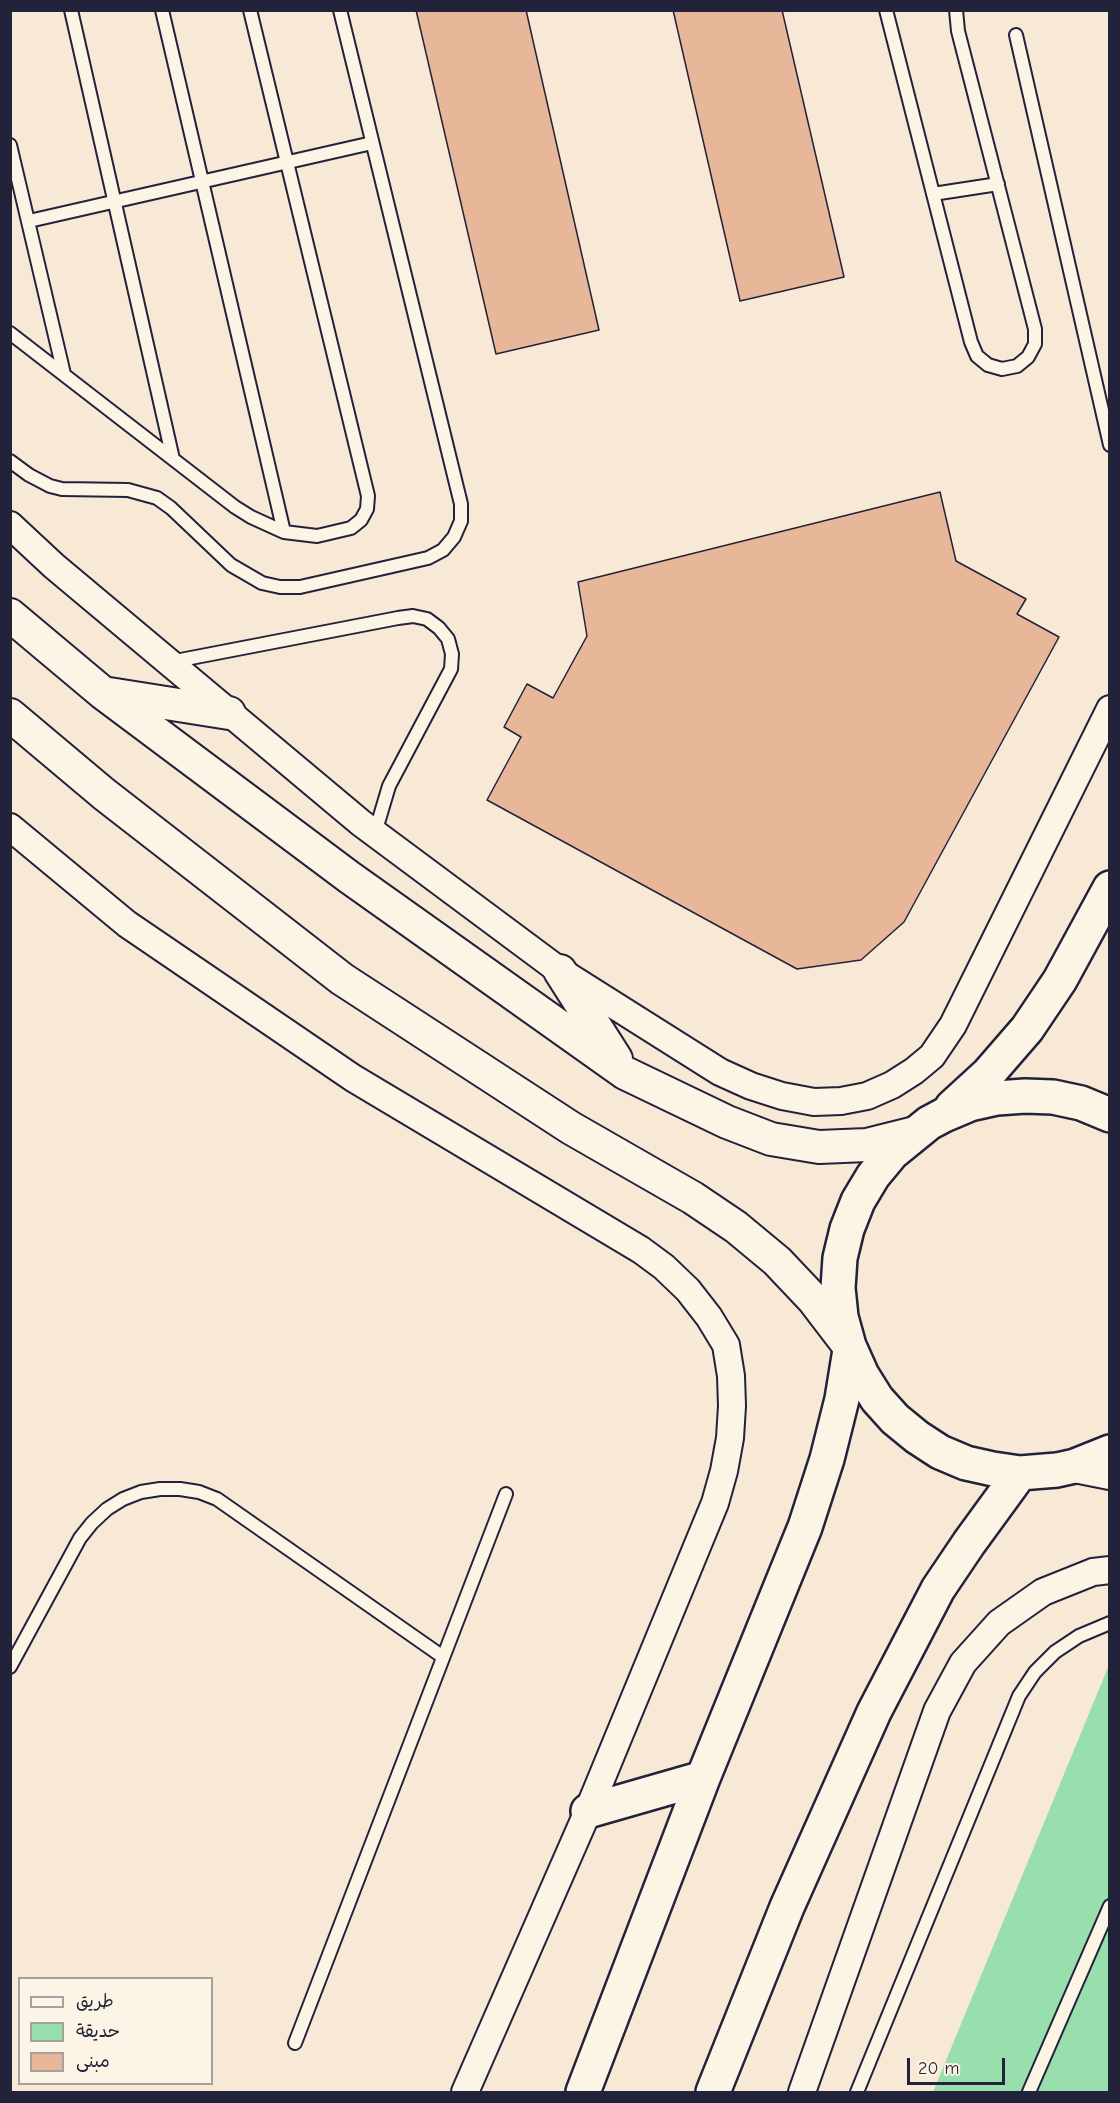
<!DOCTYPE html>
<meta charset="utf-8">
<style>
body{margin:0}
#map{position:relative;width:1120px;height:2103px;overflow:hidden;background:#f8e9d6;font-family:"Comic Neue","Playpen Sans Arabic",sans-serif}
canvas{display:block}
.frame{position:absolute;inset:0;border:12px solid #22223b;pointer-events:none}
.legend{position:absolute;left:18px;top:1977px;width:195px;height:108px;box-sizing:border-box;background:#fcf5e5;border:2px solid #a5a1a1;margin:0;padding:8px 10px;list-style:none;font-size:18px;color:#22223b}
.legend li{display:flex;align-items:center;gap:12px;height:30px}
.legend b{width:30px;border:2px solid #a5a1a1}
.scale{position:absolute;left:907px;top:2058px;width:98px;height:27px;box-sizing:border-box;border:3px solid #22223b;border-top:0;padding-left:8px;font-size:18px;line-height:21px;white-space:nowrap;color:#22223b;-webkit-text-stroke:4px #fcf5e5;paint-order:stroke}
</style>
<div id="map">
<canvas width="1120" height="2103"></canvas>
<div class="frame"></div>
<ul class="legend">
<li><b style="height:8px;background:#fcf5e5"></b>طريق</li>
<li><b style="height:16px;background:#98dfad"></b>حديقة</li>
<li><b style="height:16px;background:#e8b79a"></b>مبنى</li>
</ul>
<div class="scale">20 m</div>
</div>
<script>
const context = document.querySelector('canvas').getContext('2d');
context.lineJoin = 'round';
function fillPath(path, color) {
  context.fillStyle = color;
  context.fill(path, 'evenodd');
}
function shape(rows) {
  const path = new Path2D();
  for (const r of rows) {
    path.moveTo(r[0], r[1]);
    for (let i = 2; i < r.length; i += 2) path.lineTo(r[i], r[i + 1]);
  }
  return path;
}
function trace(path, color, width, dash) {
  context.strokeStyle = color;
  context.lineWidth = width;
  context.lineCap = dash ? 'butt' : 'round';
  context.setLineDash(dash || []);
  context.stroke(path);
}
const green = shape([
 [1109,1665,1109,2092,933,2092]
]);
const building = shape([
 [416,10,526,10,599,330,496,354,416,10],
 [673,10,782,10,844,277,740,301,673,10],
 [940,492,956,561,1026,599,1017,614,1059,637,904,922,861,960,797,969,487,800,521,737,504,727,527,684,553,698,587,636,578,582,940,492]
]);
const service = shape([
 [71,10,173,459],
 [162,10,284,532],
 [886,10,971,342,977,356,988,365,1002,369,1017,366,1028,357,1035,344,1035,329,958,31,956,10],
 [1016,35,1110,445],
 [10,145,64,374],
 [933,194,998,184],
 [29,221,372,143],
 [10,333,235,507,251,517,284,532,317,536,351,528,361,520,367,509,368,496,250,10],
 [10,461,29,475,50,486,62,489,128,490,157,498,171,508,231,565,262,583,280,587,300,587,428,558,443,550,454,537,461,521,461,504,340,10],
 [170,662,398,618,413,616,427,619,439,628,448,639,452,654,451,669,389,786,375,833],
 [10,1667,80,1538,92,1523,107,1509,123,1499,141,1492,160,1489,180,1489,199,1492,217,1499,443,1657],
 [295,2043,506,1494],
 [857,2092,1019,1696,1035,1672,1055,1652,1079,1636,1110,1623],
 [1029,2092,1110,1906]
]);
const minor = shape([
 [10,525,54,566,361,823,560,971,720,1072,751,1086,782,1096,814,1102,841,1101,867,1096,892,1085,914,1071,932,1056,953,1025,1110,709],
 [10,827,127,924,353,1078,641,1250,664,1267,688,1290,709,1317,726,1345,731,1376,732,1406,730,1438,724,1471,715,1503,588,1811,465,2092],
 [802,2092,937,1711,963,1663,999,1623,1043,1592,1093,1572,1110,1570]
]);
const tertiary = shape([
 [10,615,103,693,349,877,625,1073,727,1122,771,1139,819,1147,867,1145,915,1133],
 [109,694,229,713],
 [10,715,104,794,342,979,571,1128,693,1198,736,1227,777,1261,813,1299,849,1346],
 [560,971,616,1059],
 [1075,1466,1110,1473]
]);
const secondary = shape([
 [952,1107,988,1074,1027,1029,1060,980,1110,888],
 [1110,1115,1081,1103,1053,1097,1025,1096,997,1098,970,1104,944,1115,929,1123,892,1153,873,1176,858,1201,847,1229,840,1258,838,1288,841,1317,849,1346,862,1375,877,1399,895,1419,917,1437,940,1452,966,1463,993,1469,1020,1473,1057,1470,1075,1466,1110,1452],
 [588,1811,703,1778],
 [583,2092,703,1778,805,1527,827,1459,842,1399,850,1350],
 [713,2092,787,1907,874,1712,938,1589,969,1543,1020,1473]
]);
fillPath(green, '#98dfad');
fillPath(building, '#e8b79a');
trace(building, '#22223b', 1.5);
trace(service, '#22223b', 16);
trace(minor, '#22223b', 30);
trace(tertiary, '#22223b', 36);
trace(secondary, '#22223b', 38);
trace(service, '#fcf5e5', 12);
trace(minor, '#fcf5e5', 26);
trace(tertiary, '#fcf5e5', 32);
trace(secondary, '#fcf5e5', 33);
</script>
